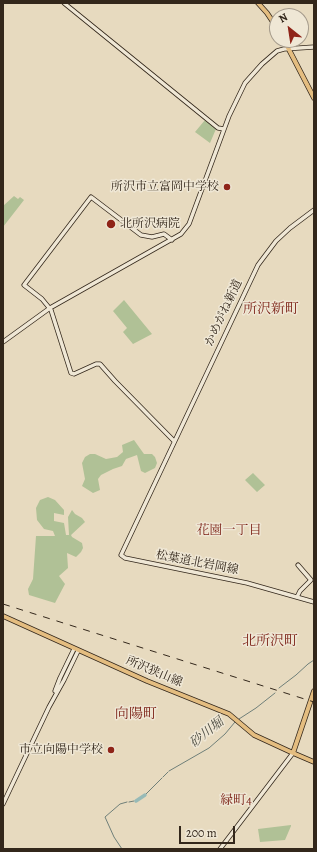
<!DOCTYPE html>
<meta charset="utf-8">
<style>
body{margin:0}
#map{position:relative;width:317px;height:852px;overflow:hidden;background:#e7dabf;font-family:Alegreya,serif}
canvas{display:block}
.frame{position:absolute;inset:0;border:4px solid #33271b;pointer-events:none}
.north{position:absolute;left:269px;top:8px;width:40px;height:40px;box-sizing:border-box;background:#efe7d5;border:1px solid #a49a8b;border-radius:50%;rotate:330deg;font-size:11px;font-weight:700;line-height:16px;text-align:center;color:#33271b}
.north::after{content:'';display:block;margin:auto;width:14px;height:18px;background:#8f2418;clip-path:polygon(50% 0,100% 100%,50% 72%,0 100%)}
.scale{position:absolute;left:179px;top:826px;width:56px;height:18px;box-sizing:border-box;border:2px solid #33271b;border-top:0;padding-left:5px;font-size:12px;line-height:14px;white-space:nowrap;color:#33271b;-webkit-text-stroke:3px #efe7d5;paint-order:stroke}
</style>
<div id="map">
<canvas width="317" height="852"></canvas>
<div class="frame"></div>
<div class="north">N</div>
<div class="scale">200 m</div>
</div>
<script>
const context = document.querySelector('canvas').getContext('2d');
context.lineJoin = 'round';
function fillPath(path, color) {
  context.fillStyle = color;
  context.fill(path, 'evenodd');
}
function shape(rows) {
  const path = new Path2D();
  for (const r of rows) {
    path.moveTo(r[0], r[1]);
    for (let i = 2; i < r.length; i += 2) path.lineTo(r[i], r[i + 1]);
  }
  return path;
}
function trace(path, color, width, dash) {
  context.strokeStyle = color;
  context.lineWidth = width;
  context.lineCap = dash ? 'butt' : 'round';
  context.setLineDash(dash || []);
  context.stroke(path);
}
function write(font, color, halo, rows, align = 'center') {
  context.font = font + ' Alegreya,"Noto Serif JP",serif';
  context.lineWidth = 3;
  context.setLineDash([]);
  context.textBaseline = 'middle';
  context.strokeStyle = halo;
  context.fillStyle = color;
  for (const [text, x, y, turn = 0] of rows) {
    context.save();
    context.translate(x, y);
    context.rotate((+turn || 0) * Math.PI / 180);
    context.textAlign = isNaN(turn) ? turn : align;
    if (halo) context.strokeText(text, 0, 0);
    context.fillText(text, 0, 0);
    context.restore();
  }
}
const green = shape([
 [205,120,216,129,210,143,195,132],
 [14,196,18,199,20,197,24,200,3,227,3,206],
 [124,300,152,334,133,344,123,332,127,328,113,311],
 [134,440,144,454,152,454,155,457,157,463,155,468,145,473,141,471,137,455,126,459,122,466,113,469,101,475,98,479,100,490,93,493,82,486,85,479,82,463,85,457,90,454,95,454,106,459,117,457,123,452,122,445],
 [253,473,265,485,257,492,245,480],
 [48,497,55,500,64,510,64,515,54,513,54,521,64,523,66,535,69,535,68,517,72,510,75,514,82,518,85,522,71,535,72,537,82,543,83,548,81,552,76,557,67,553,68,568,59,576,65,584,55,603,29,595,28,589,33,579,36,536,55,536,53,531,44,529,37,520,36,508,40,500],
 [291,825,291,826,285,840,260,842,258,829]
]);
const stream = shape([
 [279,688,296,675,308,664,314,660],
 [239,719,256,708,275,693],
 [169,771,209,748,225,734,235,722],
 [163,777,168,772],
 [146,794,162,778],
 [129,802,134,801],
 [122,849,114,837,105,817,120,804,127,802]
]);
const river = shape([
 [136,801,145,795]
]);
const secondary = shape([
 [64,3,218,128,224,129],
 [314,210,290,228,276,241,258,265,121,555,125,558,247,583,314,602],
 [172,240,164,234,152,237,141,235,91,197,24,285,42,299,51,310,71,373,74,374,96,364,100,364,115,381,174,441],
 [3,342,50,308,181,234,189,224,229,116,245,83,262,64,277,51,284,49,314,47],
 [297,597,300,591,311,580,298,565],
 [55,691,60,678,74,649],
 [3,804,49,707,64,680,78,651],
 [220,849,293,753]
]);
const primary = shape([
 [258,3,267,13,277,28],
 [284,40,314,98],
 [3,616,147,681,229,714,254,735,293,753],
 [314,691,293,753,314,762]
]);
const rail = shape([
 [3,604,314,702]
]);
const markers = [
 [227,187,4,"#8f2418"],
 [111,224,5,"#8f2418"],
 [111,750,4,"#8f2418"]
];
const poiNames = [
 ["所沢市立富岡中学校",219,187],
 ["北所沢病院",120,224,"left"],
 ["市立向陽中学校",103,750]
];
const streetNames = [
 ["かめがね新道",224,313,-65],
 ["松葉道北岩岡線",197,563,11],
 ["所沢狭山線",154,672,23]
];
const neighbourhoodNames = [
 ["花園一丁目",229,531],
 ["緑町4",236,801]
];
const waterNames = [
 ["砂川堀",207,733,-39]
];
const quarterNames = [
 ["所沢新町",271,310],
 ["北所沢町",270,642],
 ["向陽町",136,715]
];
fillPath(green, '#b0c196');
trace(stream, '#6f7f79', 1);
trace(river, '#97bab7', 3.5);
trace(secondary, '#33271b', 5);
trace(primary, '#33271b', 5.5);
trace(secondary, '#efe7d5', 3.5);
trace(primary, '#e4bd80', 4);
trace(rail, '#33271b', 1, [7, 7]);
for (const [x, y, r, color] of markers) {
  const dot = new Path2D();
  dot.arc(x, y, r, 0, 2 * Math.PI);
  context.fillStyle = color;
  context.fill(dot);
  trace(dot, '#efe7d5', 1.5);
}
write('12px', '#33271b', '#efe7d5', poiNames, 'right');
write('12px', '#33271b', '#efe7d5', streetNames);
write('13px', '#7a1f14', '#efe7d5', neighbourhoodNames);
write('italic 13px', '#4c4c42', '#efe7d5', waterNames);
write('14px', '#7a1f14', '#efe7d5', quarterNames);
</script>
